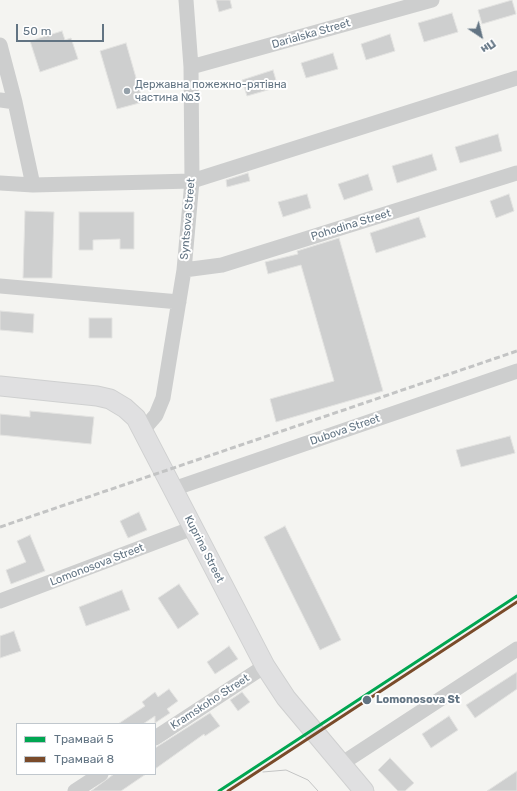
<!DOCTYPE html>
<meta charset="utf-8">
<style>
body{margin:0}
#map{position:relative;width:517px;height:791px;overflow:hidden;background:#f4f4f1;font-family:Rubik,sans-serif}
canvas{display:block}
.legend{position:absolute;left:16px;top:723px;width:140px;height:52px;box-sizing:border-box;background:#fff;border:1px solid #c0c7cd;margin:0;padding:5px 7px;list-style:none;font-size:12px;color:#627483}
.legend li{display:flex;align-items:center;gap:8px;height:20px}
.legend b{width:20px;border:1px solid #c0c7cd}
.north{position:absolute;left:461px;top:16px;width:40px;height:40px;-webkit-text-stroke:3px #fff;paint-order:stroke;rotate:145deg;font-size:11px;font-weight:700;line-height:16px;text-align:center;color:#627483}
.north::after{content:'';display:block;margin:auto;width:14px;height:18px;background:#627483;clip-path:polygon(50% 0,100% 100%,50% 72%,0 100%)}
.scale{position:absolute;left:16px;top:24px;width:88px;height:18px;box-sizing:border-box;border:2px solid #627483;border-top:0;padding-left:5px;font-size:12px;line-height:14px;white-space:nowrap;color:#627483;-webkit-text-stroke:3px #fff;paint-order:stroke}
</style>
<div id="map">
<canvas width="517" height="791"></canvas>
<ul class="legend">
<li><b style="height:5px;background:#00a651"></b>Трамвай 5</li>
<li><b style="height:5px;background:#7a4b2a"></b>Трамвай 8</li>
</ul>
<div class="north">Пн</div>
<div class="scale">50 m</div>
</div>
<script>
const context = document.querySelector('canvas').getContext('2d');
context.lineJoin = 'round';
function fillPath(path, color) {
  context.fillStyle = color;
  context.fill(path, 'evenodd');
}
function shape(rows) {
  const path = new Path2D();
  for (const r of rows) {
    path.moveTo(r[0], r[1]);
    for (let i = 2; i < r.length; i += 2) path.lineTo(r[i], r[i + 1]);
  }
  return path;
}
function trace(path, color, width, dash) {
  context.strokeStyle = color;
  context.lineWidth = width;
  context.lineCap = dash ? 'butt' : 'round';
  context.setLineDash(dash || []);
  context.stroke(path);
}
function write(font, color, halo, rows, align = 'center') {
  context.font = font + ' Rubik,sans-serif';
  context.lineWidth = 4;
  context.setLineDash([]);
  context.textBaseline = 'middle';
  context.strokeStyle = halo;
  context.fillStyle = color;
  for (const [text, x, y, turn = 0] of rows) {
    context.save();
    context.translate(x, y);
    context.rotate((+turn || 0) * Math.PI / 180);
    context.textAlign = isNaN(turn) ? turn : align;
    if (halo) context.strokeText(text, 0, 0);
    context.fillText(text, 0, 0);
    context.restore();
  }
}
const building = shape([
 [216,0,230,0,232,8,219,12,216,0],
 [512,0,516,14,482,24,478,10,512,0],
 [452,13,458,32,424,42,418,23,452,13],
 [62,31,65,40,71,38,78,59,40,72,30,41,62,31],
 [390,34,395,51,366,60,361,44,390,34],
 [126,43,143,102,117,109,100,51,126,43],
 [333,53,338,69,306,78,301,63,333,53],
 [273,70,278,87,247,96,242,80,273,70],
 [498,134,502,151,460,163,455,147,498,134],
 [432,154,437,170,397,183,392,166,432,154],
 [248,173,250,181,227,187,226,180,248,173],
 [368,174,373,190,344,200,338,184,368,174],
 [307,194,311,208,283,217,278,202,307,194],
 [509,194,514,211,496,218,490,201,509,194],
 [25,211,54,212,52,278,23,278,25,211],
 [79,212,134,212,134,249,120,249,120,239,93,240,93,250,79,250,79,212],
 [419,217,426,237,376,253,370,233,419,217],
 [339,238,383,391,276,422,270,399,334,381,301,265,268,274,265,262,298,254,297,251,339,238],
 [0,311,34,314,33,333,0,330,0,311],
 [89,318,112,318,112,338,89,338,89,318],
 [30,411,94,417,91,444,0,435,0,414,30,417,30,411],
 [510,436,515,453,461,467,456,450,510,436],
 [139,512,147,530,128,538,120,521,139,512],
 [285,526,341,640,320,650,264,537,285,526],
 [30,535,45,571,11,584,6,570,26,562,17,541,30,535],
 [179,584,199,614,178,629,158,598,179,584],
 [122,590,130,610,86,626,79,607,122,590],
 [14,631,21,651,0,658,0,636,14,631],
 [229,646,238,659,215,674,207,662,229,646],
 [517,672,517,689,475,718,466,705,517,672],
 [169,689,178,701,167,709,170,713,155,723,155,716,143,724,118,724,145,706,142,702,155,692,158,697,169,689],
 [242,692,250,702,238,711,230,700,242,692],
 [210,713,220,726,205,736,204,734,155,769,155,748,210,713],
 [449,716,458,730,431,748,422,734,449,716],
 [390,758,414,783,405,791,398,791,378,770,390,758],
 [517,771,517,791,487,791,517,771],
 [114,774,146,774,121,791,91,791,114,774]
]);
const minor = shape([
 [0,45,15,102,33,185],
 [191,67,432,0],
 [0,100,15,102],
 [0,183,33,185,192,181,517,78],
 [184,270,222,265,517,173],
 [0,286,179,302],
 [143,430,156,415,163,398,184,270,192,181,191,67,186,0],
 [173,489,517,371],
 [0,601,193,528],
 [155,738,265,666],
 [341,764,517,649],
 [75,791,101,774]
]);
const major = shape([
 [0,386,97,396,110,399,125,408,136,418,265,666,286,698,364,791]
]);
const tram = shape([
 [263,772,286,770,308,780,318,791]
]);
const rail = shape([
 [0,527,517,351]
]);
const tram1 = shape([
 [219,791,517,596]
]);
const tram2 = shape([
 [228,791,517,602]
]);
const markers = [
 [127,91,4,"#95a1aa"],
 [367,700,5,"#627483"]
];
const streetNames = [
 ["Darialska Street",311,34,-16],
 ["Syntsova Street",188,219,-85],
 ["Pohodina Street",351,225,-17],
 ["Dubova Street",345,430,-19],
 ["Kuprina Street",204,549,63],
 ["Lomonosova Street",97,565,-21],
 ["Kramskoho Street",210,702,-33]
];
const poiNames = [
 ["Державна пожежно-рятівна",135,85],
 ["частина №3",135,98]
];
const stopNames = [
 ["Lomonosova St",376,700]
];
fillPath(building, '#cecfcf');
trace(building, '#e3e3e1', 1);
trace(major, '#cfd0d0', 21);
trace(minor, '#cdcece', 15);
trace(major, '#e0e0e1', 19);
trace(tram, '#c3c4c4', 1);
trace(rail, '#c3c4c4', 3, [6, 3]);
trace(tram1, '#00a651', 3);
trace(tram2, '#7a4b2a', 3);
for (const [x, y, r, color] of markers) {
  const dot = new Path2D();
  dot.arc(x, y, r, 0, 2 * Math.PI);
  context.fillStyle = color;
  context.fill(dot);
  trace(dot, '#fff', 1.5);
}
write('11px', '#627483', '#fff', streetNames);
write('11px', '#627483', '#fff', poiNames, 'left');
write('bold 11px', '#627483', '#fff', stopNames, 'left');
</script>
